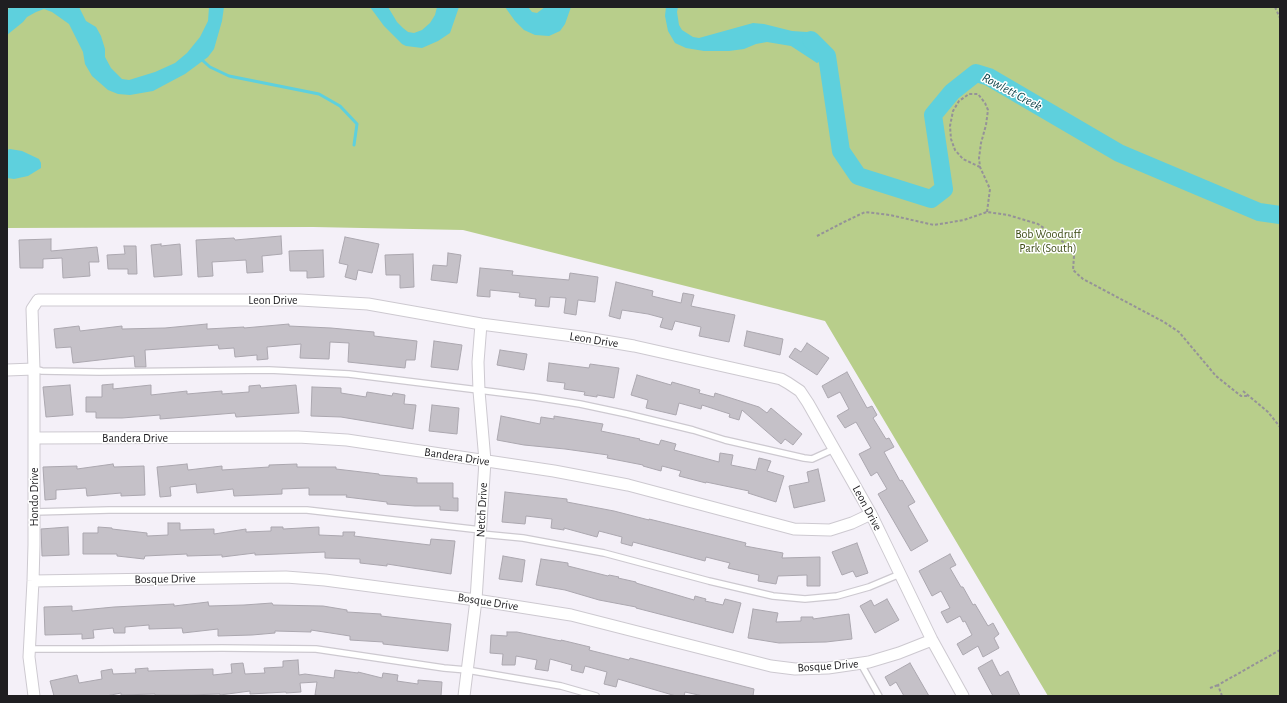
<!DOCTYPE html>
<style>
body{margin:0}
#map{position:relative;width:1287px;height:703px;overflow:hidden;background:#f4f0f8;font-family:"Alegreya Sans",sans-serif}
canvas{display:block}
.frame{position:absolute;inset:0;border:8px solid #1f1e21;pointer-events:none}
</style>
<div id="map">
<canvas width="1287" height="703"></canvas>
<div class="frame"></div>
</div>
<script>
const context = document.querySelector('canvas').getContext('2d');
context.lineJoin = 'round';
function fillPath(path, color) {
  context.fillStyle = color;
  context.fill(path, 'evenodd');
}
function shape(rows) {
  const path = new Path2D();
  for (const r of rows) {
    path.moveTo(r[0], r[1]);
    for (let i = 2; i < r.length; i += 2) path.lineTo(r[i], r[i + 1]);
  }
  return path;
}
function trace(path, color, width, dash) {
  context.strokeStyle = color;
  context.lineWidth = width;
  context.lineCap = dash ? 'butt' : 'round';
  context.setLineDash(dash || []);
  context.stroke(path);
}
function write(font, color, halo, rows, align = 'center') {
  context.font = font + ' "Alegreya Sans",sans-serif';
  context.lineWidth = 3;
  context.setLineDash([]);
  context.textBaseline = 'middle';
  context.strokeStyle = halo;
  context.fillStyle = color;
  for (const [text, x, y, turn = 0] of rows) {
    context.save();
    context.translate(x, y);
    context.rotate((+turn || 0) * Math.PI / 180);
    context.textAlign = isNaN(turn) ? turn : align;
    if (halo) context.strokeText(text, 0, 0);
    context.fillText(text, 0, 0);
    context.restore();
  }
}
const green = shape([
 [7,7,1280,7,1280,696,1048,696,825,321,463,230,313,227,7,228]
]);
const water = shape([
 [10,7,79,7,86,21,96,27,101,36,105,49,105,57,111,68,122,79,129,80,155,72,175,63,187,53,200,37,208,21,209,7,224,7,222,21,214,49,208,57,185,74,153,91,130,95,118,94,108,90,92,76,85,64,83,52,69,24,52,12,44,9,36,12,27,17,23,22,7,35,7,11],
 [370,7,388,7,397,22,403,28,408,32,414,33,422,30,430,23,435,15,437,7,459,7,450,33,438,41,422,48,406,46,402,44,384,26],
 [505,7,528,7,532,12,537,13,545,7,571,7,565,24,560,31,549,36,535,35,524,30,515,21],
 [666,7,678,7,677,12,679,25,682,30,693,37,699,38,753,23,764,24,792,31,807,32,820,38,832,55,817,63,791,46,767,42,756,44,744,49,729,51,704,51,686,48,675,43,668,31,665,16],
 [10,149,22,151,39,159,41,163,41,168,28,176,14,179,7,178,7,150]
]);
const stream = shape([
 [201,59,210,67,229,76,319,94,340,106,357,124,354,145]
]);
const river = shape([
 [811,40,827,56,841,151,858,176,931,199,944,189,933,115,952,92,976,73,989,77,1119,153,1259,212,1280,215]
]);
const building = shape([
 [281,236,282,254,262,256,263,272,247,273,246,260,212,262,213,276,198,277,196,240,234,238,235,240,281,236],
 [345,237,379,244,372,273,358,270,356,280,345,277,348,265,339,263,345,237],
 [51,239,51,251,97,247,99,262,89,262,90,276,63,278,62,258,43,259,43,268,20,268,19,240,51,239],
 [161,244,161,246,180,244,182,275,154,277,151,245,161,244],
 [124,246,136,246,137,274,128,274,128,269,108,269,107,255,125,254,124,246],
 [323,250,324,277,307,278,307,271,290,271,289,251,323,250],
 [448,253,461,255,457,283,431,280,433,265,447,266,448,253],
 [413,254,414,287,400,288,400,275,386,275,385,255,413,254],
 [480,268,513,271,512,275,569,280,570,273,598,277,595,302,578,300,576,315,564,313,566,298,550,297,549,307,535,306,536,299,519,297,520,293,490,290,490,297,477,296,480,268],
 [616,282,653,291,652,296,681,303,683,293,694,295,691,306,735,315,729,342,699,336,701,327,675,321,672,330,660,327,663,318,648,314,622,310,620,319,609,316,616,282],
 [207,324,207,329,244,327,244,328,289,324,289,326,331,328,374,332,374,336,417,341,415,360,406,360,405,368,348,362,349,343,330,342,329,359,300,358,301,344,267,347,268,359,257,360,257,355,235,357,234,348,219,349,218,345,145,350,146,367,135,367,134,356,73,363,71,347,56,348,54,329,79,326,80,331,122,326,122,329,165,328,207,324],
 [747,331,783,339,780,355,744,346,747,331],
 [434,341,462,345,458,370,431,367,434,341],
 [807,343,829,358,817,375,789,357,795,348,801,352,807,343],
 [500,350,527,354,524,370,497,365,500,350],
 [549,363,589,368,590,364,619,368,614,398,597,395,597,397,584,395,585,392,564,389,565,383,547,381,549,363],
 [847,372,867,408,872,406,877,415,873,418,886,439,889,438,894,447,884,452,900,481,902,480,915,502,908,506,928,541,911,551,878,494,887,489,877,472,871,476,859,454,871,448,856,422,845,428,837,416,849,409,840,392,828,398,822,386,847,372],
 [637,375,671,385,672,382,700,390,699,393,714,397,715,393,759,407,767,413,771,408,802,434,793,445,785,439,781,444,742,410,739,420,729,417,730,414,702,405,701,409,679,403,676,415,646,408,648,400,631,395,637,375],
 [113,384,113,389,151,385,151,395,187,391,187,394,222,391,222,394,249,392,249,386,260,385,261,388,296,385,299,413,236,417,235,413,160,419,160,415,122,418,96,418,96,412,86,412,86,397,102,397,102,385,113,384],
 [70,385,73,415,46,417,43,387,70,385],
 [312,387,341,388,341,393,366,397,367,392,392,396,393,393,405,395,404,404,416,405,413,429,341,417,311,416,312,387],
 [432,405,459,408,457,434,429,431,432,405],
 [501,416,540,424,541,417,554,419,554,416,603,424,601,431,640,439,639,440,659,445,661,440,676,444,674,450,719,462,720,453,733,455,731,465,756,470,759,458,771,461,767,471,784,476,776,502,748,493,749,491,706,482,706,483,679,476,681,471,662,466,661,471,643,466,643,465,607,458,608,455,565,449,524,445,497,440,501,416],
 [113,464,114,467,144,466,145,495,121,496,121,493,87,496,86,488,56,490,56,499,45,500,43,467,77,466,77,469,113,464],
 [187,464,188,470,222,466,222,470,269,467,269,465,297,464,297,467,336,467,336,469,379,474,379,475,417,478,417,483,453,483,453,498,458,498,458,511,440,510,440,506,415,506,387,504,387,502,346,497,347,495,309,495,309,488,282,489,282,494,234,496,233,489,197,493,196,484,170,487,171,496,160,497,157,467,187,464],
 [818,469,825,501,794,508,789,486,809,482,807,472,818,469],
 [505,492,567,499,567,502,614,511,649,520,649,519,746,543,745,546,783,553,782,558,820,557,820,586,807,586,807,575,778,576,776,584,758,581,759,575,728,568,730,563,706,557,705,561,633,542,632,546,621,543,622,537,599,531,597,537,564,528,564,530,551,528,552,519,526,516,525,524,502,522,505,492],
 [168,523,180,523,180,530,214,529,214,534,246,529,246,532,271,531,271,527,283,527,283,529,319,527,319,535,343,536,343,532,355,532,354,536,430,545,431,539,455,541,451,574,387,564,387,566,360,563,360,559,325,558,325,552,255,555,255,553,222,557,222,555,187,556,187,554,145,556,144,559,117,556,117,554,83,554,83,533,98,533,98,527,112,528,112,529,147,533,147,536,168,535,168,523],
 [68,527,69,555,42,556,41,529,68,527],
 [857,543,868,573,856,577,853,571,842,575,832,552,857,543],
 [950,554,956,565,950,568,961,587,963,587,973,605,975,604,988,626,993,623,999,634,994,638,999,648,983,657,978,646,963,655,957,644,972,635,965,621,963,622,960,616,947,623,941,612,950,608,941,591,932,596,919,571,950,554],
 [503,556,525,560,522,582,499,579,503,556],
 [541,559,568,563,568,566,608,576,609,575,619,577,618,578,636,582,636,583,694,600,695,596,706,599,705,601,723,605,725,599,741,603,733,633,636,608,636,607,599,600,565,590,536,585,541,559],
 [887,599,899,620,875,633,860,606,871,600,874,606,887,599],
 [208,602,209,606,244,605,272,603,273,605,323,606,347,610,347,612,381,614,381,616,451,624,448,651,383,644,383,642,350,640,350,636,311,630,311,632,275,631,275,633,252,635,218,636,218,629,183,633,182,628,149,629,149,625,125,627,125,633,114,633,113,628,93,630,94,638,82,639,82,634,45,635,44,607,72,606,72,611,114,607,174,604,174,606,208,602],
 [753,609,778,613,776,622,801,621,801,617,813,617,813,619,849,614,852,639,826,642,779,643,748,638,753,609],
 [507,632,517,632,561,641,561,640,590,647,589,650,629,660,630,658,754,689,753,696,703,696,685,692,684,696,676,696,618,679,616,687,604,684,607,672,585,666,583,673,571,670,572,665,550,659,548,671,535,669,537,660,516,656,515,665,502,665,503,654,490,653,491,635,507,636,507,632],
 [298,660,299,675,305,674,334,678,335,670,358,673,358,672,382,678,383,673,398,675,397,681,418,684,418,680,442,682,441,696,320,696,315,695,317,682,300,683,301,692,286,693,286,692,250,694,250,691,220,695,220,694,187,695,155,695,155,694,121,695,121,693,106,696,54,696,50,681,77,675,79,683,102,679,101,671,112,669,113,674,136,673,135,669,148,668,148,671,213,669,213,675,232,673,231,664,243,663,245,674,265,673,264,668,283,667,283,661,298,660],
 [992,660,1000,676,1008,671,1020,696,993,696,978,668,992,660],
 [910,663,929,696,904,696,896,682,890,686,885,677,910,663]
]);
const path = shape([
 [1275,7,1280,18],
 [980,167,963,159,955,150,951,139,950,126,953,111,959,101,969,94,978,94,985,103,988,110,986,125,981,143,979,158,980,167,990,189,987,212],
 [817,236,844,222,865,212,890,215,934,225,964,220,987,212,1008,215,1038,224,1066,244,1074,256,1073,270,1083,279,1164,322,1179,332,1216,376,1241,396,1249,396],
 [1243,391,1268,412,1280,427],
 [1210,688,1218,685],
 [1222,696,1218,685,1280,650]
]);
const service = shape([
 [34,369,42,371,99,372,269,370,349,374,535,397,580,404,627,414,693,430,725,440,804,458,812,459,834,449],
 [34,512,109,510,307,510,481,530],
 [481,534,523,538,604,553,709,581,773,596,805,599,837,596,869,587,900,574],
 [30,649,99,649,222,648,316,649,444,668,467,670,561,686,596,696],
 [861,664,879,696]
]);
const minor = shape([
 [7,370,34,369],
 [34,438,298,437,347,440,554,471,628,485,794,529,830,530,852,523,871,514],
 [33,581,286,577,325,580,476,600,571,615,771,666,795,669,828,668,869,662,899,653,932,640],
 [34,696,29,657,33,581,34,545,34,369,32,309,38,300,300,300,368,304,481,324,581,337,634,346,781,379,788,383,800,391,808,403,871,514,932,640,963,696],
 [464,696,476,600,485,461,479,391,478,362,481,324]
]);
const parkNames = [
 ["Bob Woodruff",1048,234],
 ["Park (South)",1048,248]
];
const streetNames = [
 ["Leon Drive",273,300],
 ["Leon Drive",594,340,9],
 ["Bandera Drive",135,438],
 ["Bandera Drive",457,457,9],
 ["Hondo Drive",34,497,-90],
 ["Leon Drive",867,508,62],
 ["Netch Drive",482,510,-87],
 ["Bosque Drive",165,579,-1],
 ["Bosque Drive",488,602,9],
 ["Bosque Drive",828,666,-4]
];
const waterNames = [
 ["Rowlett Creek",1012,92,28]
];
fillPath(green, '#b8ce8b');
fillPath(water, '#5ed0dd');
trace(stream, '#5ed0dd', 3);
trace(river, '#5ed0dd', 18);
fillPath(building, '#c5c1c8');
trace(building, '#aba7af', 1);
trace(service, '#cdc9d0', 8);
trace(minor, '#cdc9d0', 13);
trace(path, '#959298', 2, [3, 2]);
trace(service, '#fff', 5.5);
trace(minor, '#fff', 11);
write('12px', '#3e4d16', '#fff', parkNames);
write('12px', '#1f1e21', '#fff', streetNames);
write('italic 13px', '#063d43', '#fff', waterNames);
</script>
